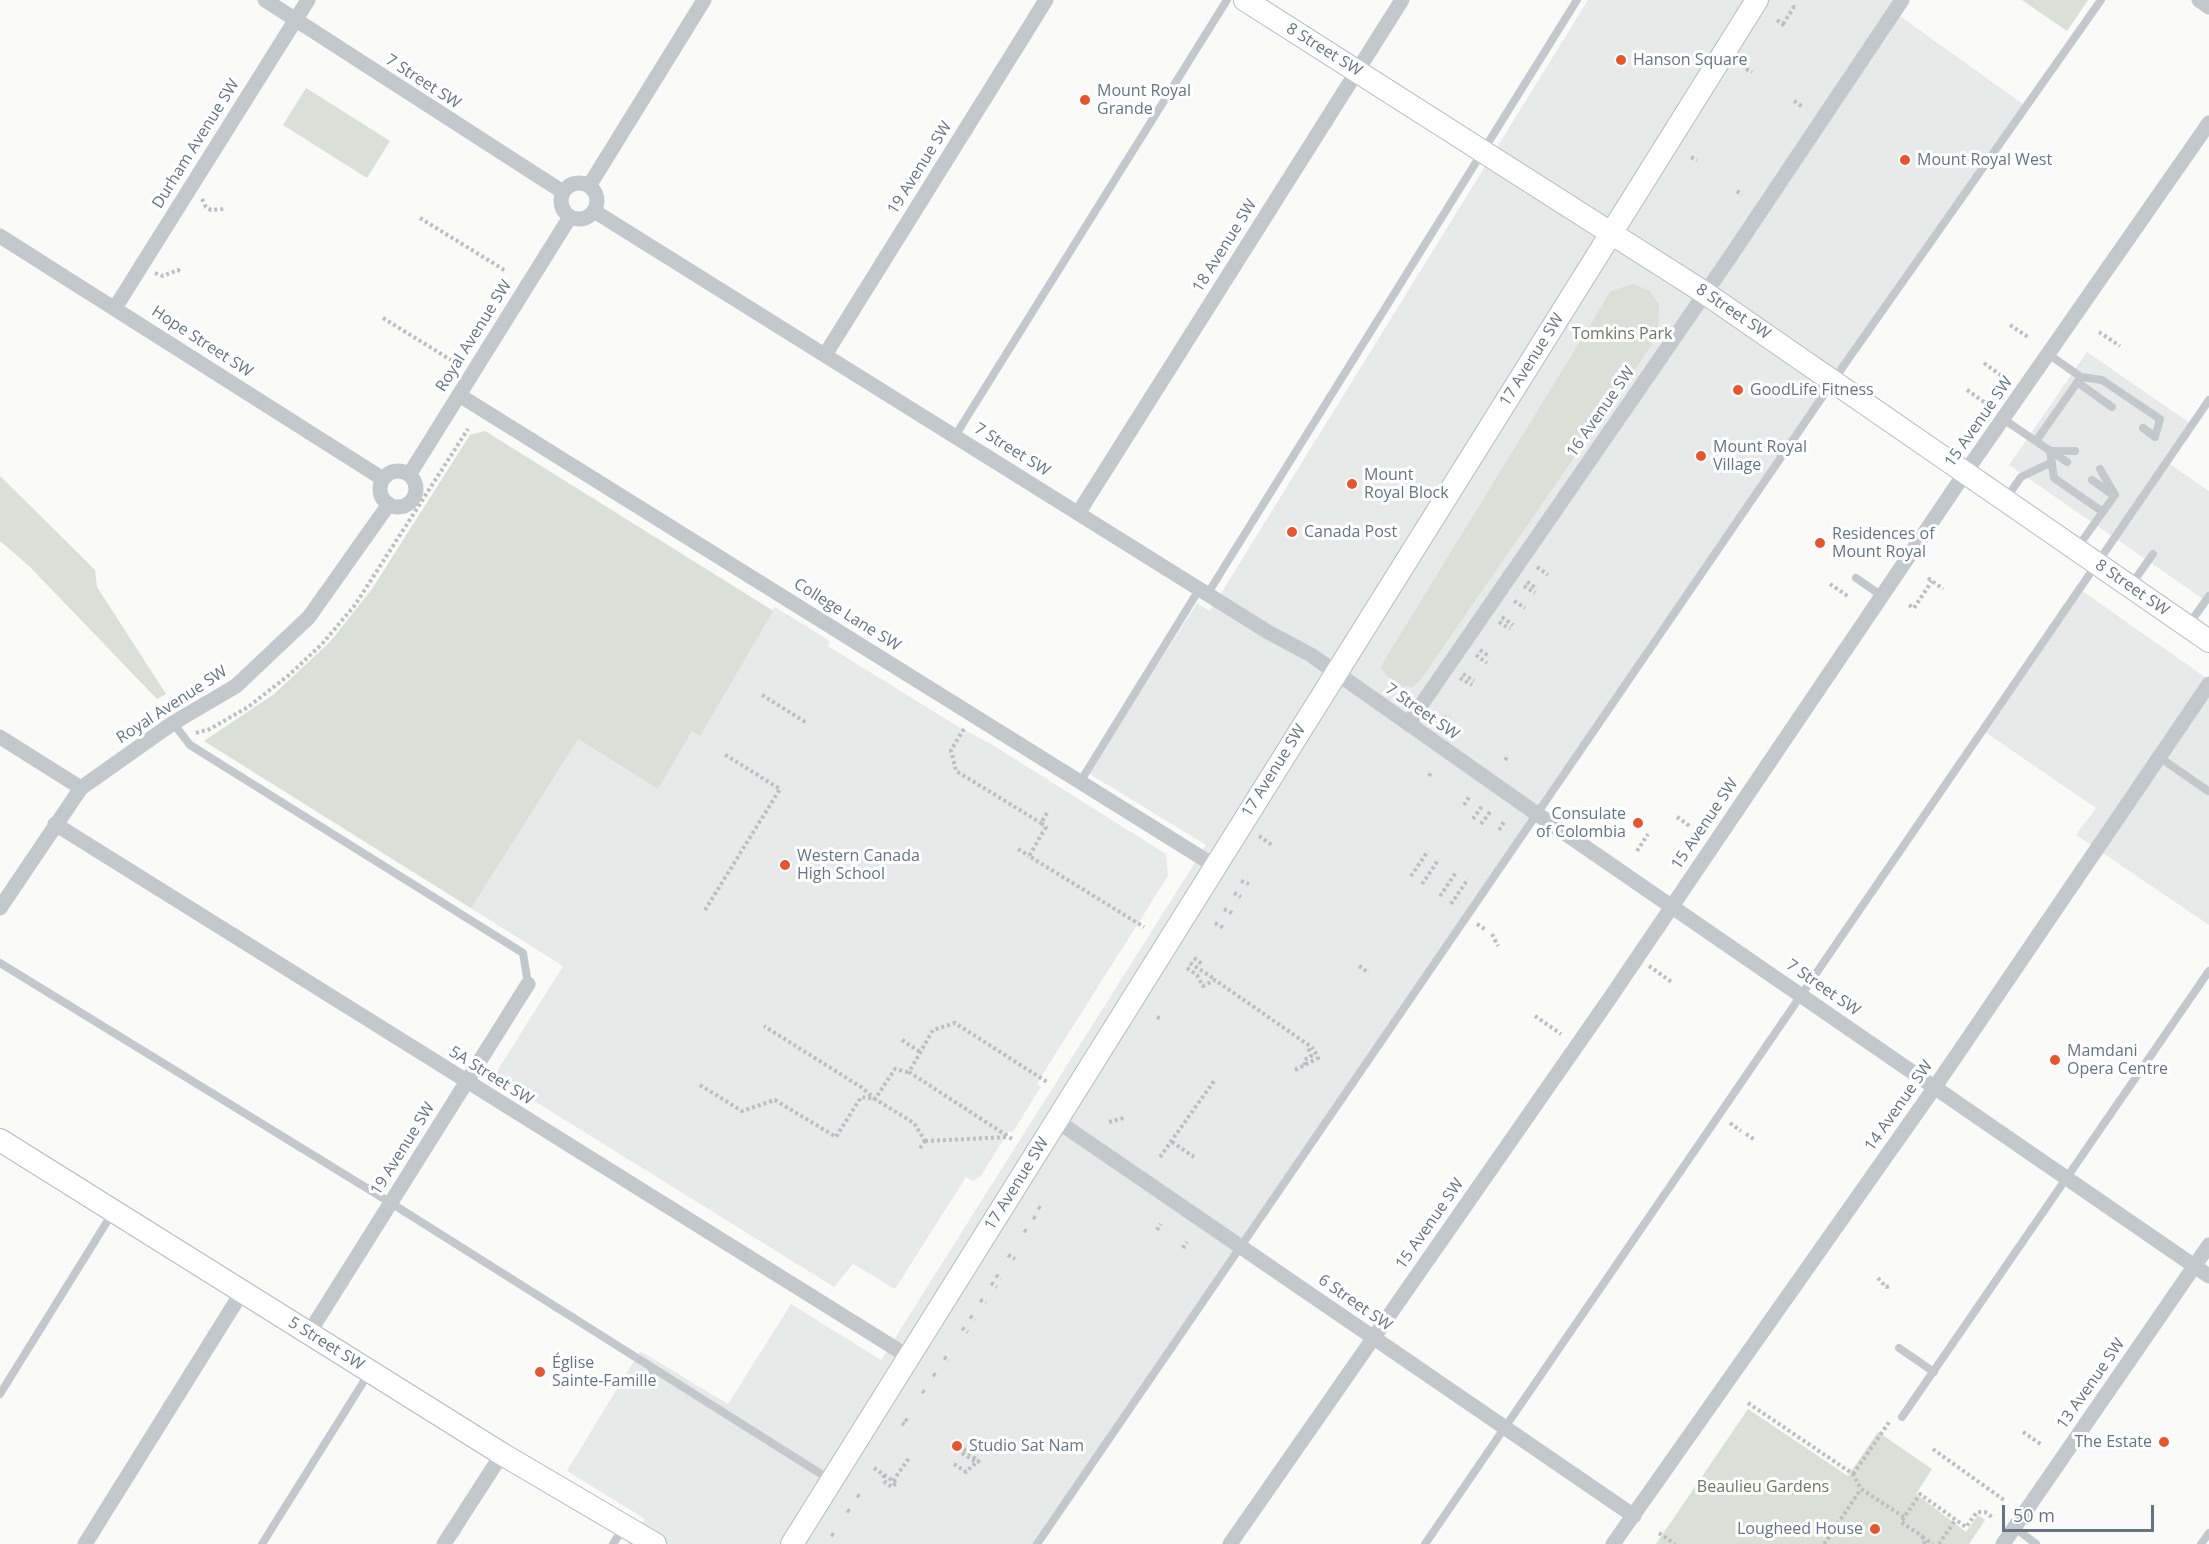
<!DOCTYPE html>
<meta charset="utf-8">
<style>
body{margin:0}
#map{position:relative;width:2209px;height:1544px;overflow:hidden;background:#fafaf8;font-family:"Open Sans",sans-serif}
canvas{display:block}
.scale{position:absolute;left:2002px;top:1505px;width:152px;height:27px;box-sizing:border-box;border:3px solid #657683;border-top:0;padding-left:8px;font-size:18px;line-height:21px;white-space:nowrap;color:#657683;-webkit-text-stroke:4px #fff;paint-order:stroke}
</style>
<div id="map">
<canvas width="2209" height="1544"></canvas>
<div class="scale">50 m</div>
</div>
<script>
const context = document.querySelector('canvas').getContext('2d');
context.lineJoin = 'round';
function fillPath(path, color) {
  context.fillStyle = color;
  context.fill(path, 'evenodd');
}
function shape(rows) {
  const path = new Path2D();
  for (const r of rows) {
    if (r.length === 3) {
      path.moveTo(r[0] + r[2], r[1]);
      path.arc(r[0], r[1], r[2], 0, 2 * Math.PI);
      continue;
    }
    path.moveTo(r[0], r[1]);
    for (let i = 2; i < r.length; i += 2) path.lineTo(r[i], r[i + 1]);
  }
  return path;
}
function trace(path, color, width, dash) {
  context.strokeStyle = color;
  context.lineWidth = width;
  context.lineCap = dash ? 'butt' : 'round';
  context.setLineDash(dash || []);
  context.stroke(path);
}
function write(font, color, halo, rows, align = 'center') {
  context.font = font + ' "Open Sans",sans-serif';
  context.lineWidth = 6;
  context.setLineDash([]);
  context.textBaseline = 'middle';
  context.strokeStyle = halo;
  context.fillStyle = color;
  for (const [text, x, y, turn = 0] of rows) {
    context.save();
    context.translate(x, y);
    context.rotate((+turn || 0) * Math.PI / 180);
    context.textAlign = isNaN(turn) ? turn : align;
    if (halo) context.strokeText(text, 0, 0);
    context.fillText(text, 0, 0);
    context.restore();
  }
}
const built = shape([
 [1588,0,1896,0,1890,9,2023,104,1033,1544,628,1544,645,1519,567,1471,640,1351,728,1404,791,1304,881,1360,1206,845,1088,773,1197,603,1210,611],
 [2087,352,2190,423,2164,460,2209,491,2209,603,2009,465],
 [485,431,772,610,775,607,827,639,830,642,828,646,957,726,991,744,1166,854,1168,876,1044,1072,1037,1084,1041,1087,1012,1133,1009,1131,980,1177,973,1181,966,1177,895,1289,853,1264,834,1287,494,1076,563,966,204,741,273,695,330,642,372,589,470,435],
 [2081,590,2209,680,2209,925,2076,835,2096,808,1982,730]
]);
const green = shape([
 [2022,0,2088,0,2067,31],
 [306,88,390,141,367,178,283,125],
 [1633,284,1650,291,1659,305,1658,325,1651,346,1421,679,1413,687,1401,686,1389,678,1381,668,1384,661,1611,291],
 [485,431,773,611,700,736,692,731,658,789,578,739,471,908,204,741,273,695,330,642,372,589,470,435],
 [0,476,95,570,97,587,166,694,157,699,29,566,0,541],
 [1748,1409,1848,1476,1878,1432,1932,1469,1916,1494,1966,1532,1978,1515,1985,1520,1969,1544,1656,1544]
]);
const path = shape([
 [1777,20,1785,26],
 [1783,24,1794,7,1796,9],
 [1746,69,1752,72],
 [1794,101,1803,107],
 [1691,157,1697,160],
 [1737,191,1742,195],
 [202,199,206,207,211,210,225,209],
 [420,218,506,271],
 [155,273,163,276,178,270,182,273],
 [383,318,459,365],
 [2010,325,2028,337],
 [2099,332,2120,346],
 [1984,363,2002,376],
 [1967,390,1984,402],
 [1537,567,1548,575],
 [1928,578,1943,589],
 [1527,582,1537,589],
 [1830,584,1849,597],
 [1524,586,1535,593],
 [1514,601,1525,608],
 [1909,605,1914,608,1932,581],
 [1502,617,1513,625],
 [1499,622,1510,629],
 [1480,650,1490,657],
 [1476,655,1487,663],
 [1463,674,1474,681],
 [1460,678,1472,685],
 [762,695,807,723],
 [1444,718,1450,716],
 [964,729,951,750,956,771,1041,823],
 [196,733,210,729,248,707,289,675,322,644,355,605,468,429],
 [1505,760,1508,756],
 [1429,776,1432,771],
 [1464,805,1469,797],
 [1047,813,1041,823,1046,827,1029,856,1144,927],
 [1677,817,1691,827],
 [1473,819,1482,806],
 [1481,824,1490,812],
 [1499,830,1504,822],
 [1259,836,1272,845],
 [1018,849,1029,856],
 [1637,851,1648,834],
 [1411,876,1428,851],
 [1241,881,1249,884],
 [1422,884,1439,859],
 [1234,893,1241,897],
 [1440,896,1457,871],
 [1451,904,1468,879],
 [1224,909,1234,914],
 [705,910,780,789,724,754],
 [1215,923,1224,928],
 [1477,924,1486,930],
 [1492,934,1498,946],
 [1194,958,1202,964],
 [1190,963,1213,978],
 [1359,966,1369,973],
 [1649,966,1673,983],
 [1187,968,1197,975,1203,986,1213,981],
 [1535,1016,1561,1034],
 [1157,1017,1161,1019],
 [902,1040,920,1052],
 [1305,1065,1304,1060,1311,1056,1308,1047],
 [1295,1070,1318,1058,1313,1048],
 [908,1072,895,1069,875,1099,914,1123,925,1141],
 [700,1085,742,1111,775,1100,836,1137,861,1097,875,1099,861,1087,764,1026],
 [1109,1122,1124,1118],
 [1730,1123,1741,1131],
 [1746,1134,1755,1140],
 [1012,1139,909,1072,933,1030,955,1023,1047,1082],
 [925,1141,1008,1137],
 [1172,1142,1194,1157],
 [920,1148,925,1141],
 [1160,1157,1214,1081],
 [1038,1207,1043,1210],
 [1033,1217,1037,1219],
 [1024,1230,1029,1233],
 [1157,1230,1161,1224],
 [1183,1248,1187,1242],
 [1008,1255,1015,1259],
 [996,1275,1001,1279],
 [1878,1278,1886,1287,1890,1286],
 [991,1283,997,1287],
 [980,1300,986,1303],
 [970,1316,975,1320],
 [962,1328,968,1332],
 [944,1357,949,1361],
 [933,1374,938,1377],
 [922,1391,927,1394],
 [1748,1403,1853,1474,1861,1489,1904,1517],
 [905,1419,909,1422],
 [902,1423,907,1426],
 [2023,1432,2042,1445],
 [964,1449,978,1461],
 [1933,1449,2004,1500],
 [962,1453,976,1462],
 [954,1464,966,1472,978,1461,980,1463],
 [874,1468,896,1483],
 [1853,1474,1890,1421],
 [884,1475,884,1481,886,1483,892,1487,896,1483],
 [893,1481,909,1458],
 [857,1495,860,1497],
 [847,1510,850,1512],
 [1659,1533,1675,1544],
 [831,1534,835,1536],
 [1922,1537,1933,1544],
 [1824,1544,1861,1489],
 [1925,1544,1922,1536,1901,1522,1920,1494,1966,1527,1977,1512,1985,1512,1992,1517],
 [1939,1544,1956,1519]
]);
const lane = shape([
 [2081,377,2102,380,2160,419,2155,437,2143,428],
 [2077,382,2112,407],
 [2003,419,2067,462],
 [955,436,1227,0],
 [2036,441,2081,377,2048,354],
 [2075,451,2050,451,2054,478,2103,512],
 [2100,469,2115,495],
 [2092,480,2113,495],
 [2007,497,2021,477,2052,462],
 [2077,548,2115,495],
 [1856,578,1882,596],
 [2131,585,2153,554],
 [1208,593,1577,0],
 [2189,624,2209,596],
 [173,723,190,745,523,953,528,984],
 [2159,757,2208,791],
 [1080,782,1200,588],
 [0,963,391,1203,829,1479],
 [1899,1348,1934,1372],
 [647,1380,654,1369],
 [0,1394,113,1212],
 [1902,1417,2209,971],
 [2014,1527,2036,1544],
 [262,1544,369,1373],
 [613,1544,624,1527],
 [1037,1544,1849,358,2101,0],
 [1425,1544,2209,400],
 [2201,1544,2209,1533]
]);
const street = shape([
 [265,0,563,192],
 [2199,0,2209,7],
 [579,201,18],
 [589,186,704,0],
 [594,211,1268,632,1311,655,1537,814,2209,1276],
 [0,236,383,479],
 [115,308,308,0],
 [825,355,1046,0],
 [459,395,1215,866],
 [398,489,18],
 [409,475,570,217],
 [1079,512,1402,0],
 [1408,724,1728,260,1902,0],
 [0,737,81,788],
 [55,824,909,1357],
 [0,908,81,788,173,723,236,686,309,617,389,504],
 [1057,1121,1634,1516],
 [309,1333,528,984],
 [85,1544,242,1292],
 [444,1544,502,1454],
 [1230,1544,1610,998,1965,473,2209,123],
 [1613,1544,1935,1087,2209,684],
 [2003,1544,2209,1245]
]);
const secondary = shape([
 [1245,0,1705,293,2209,641],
 [0,1140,502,1454,655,1544],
 [792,1544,1757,0]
]);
const pathBridge = shape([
 [1213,981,1215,980,1313,1048]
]);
const markers = [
 [1621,60,6,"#e4572e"],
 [1085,100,6,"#e4572e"],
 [1905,160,6,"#e4572e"],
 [1738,390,6,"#e4572e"],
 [1701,456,6,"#e4572e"],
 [1352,484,6,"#e4572e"],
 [1292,532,6,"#e4572e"],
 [1820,543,6,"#e4572e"],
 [1638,823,6,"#e4572e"],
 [785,865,6,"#e4572e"],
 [2055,1060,6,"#e4572e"],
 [540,1372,6,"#e4572e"],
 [2164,1442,6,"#e4572e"],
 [957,1446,6,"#e4572e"],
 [1875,1529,6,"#e4572e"]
];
const streetNames = [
 ["8 Street SW",1324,50,32],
 ["7 Street SW",423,82,33],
 ["Durham Avenue SW",196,144,-58],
 ["19 Avenue SW",920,168,-58],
 ["18 Avenue SW",1225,246,-58],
 ["8 Street SW",1733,312,34],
 ["Royal Avenue SW",474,336,-58],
 ["Hope Street SW",202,342,33],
 ["17 Avenue SW",1532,360,-58],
 ["16 Avenue SW",1601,412,-55],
 ["15 Avenue SW",1979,422,-55],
 ["7 Street SW",1012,450,32],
 ["8 Street SW",2132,588,35],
 ["College Lane SW",847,615,32],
 ["Royal Avenue SW",172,705,-33],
 ["7 Street SW",1422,712,35],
 ["17 Avenue SW",1274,771,-58],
 ["15 Avenue SW",1705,824,-56],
 ["7 Street SW",1823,988,35],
 ["5A Street SW",491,1076,32],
 ["14 Avenue SW",1899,1106,-55],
 ["19 Avenue SW",403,1149,-58],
 ["17 Avenue SW",1017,1184,-58],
 ["15 Avenue SW",1430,1224,-55],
 ["6 Street SW",1355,1303,35],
 ["5 Street SW",326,1344,32],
 ["13 Avenue SW",2091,1384,-55]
];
const poiNames = [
 ["Hanson Square",1633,60],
 ["Mount Royal",1097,91],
 ["Grande",1097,109],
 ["Mount Royal West",1917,160],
 ["GoodLife Fitness",1750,390],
 ["Mount Royal",1713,447],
 ["Village",1713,465],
 ["Mount",1364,475],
 ["Royal Block",1364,493],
 ["Canada Post",1304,532],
 ["Residences of",1832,534],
 ["Mount Royal",1832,552],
 ["Consulate",1626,814,"right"],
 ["of Colombia",1626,832,"right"],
 ["Western Canada",797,856],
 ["High School",797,874],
 ["Mamdani",2067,1051],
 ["Opera Centre",2067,1069],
 ["Église",552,1363],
 ["Sainte-Famille",552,1381],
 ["The Estate",2152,1442,"right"],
 ["Studio Sat Nam",969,1446],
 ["Lougheed House",1863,1529,"right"]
];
const parkNames = [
 ["Tomkins Park",1622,334],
 ["Beaulieu Gardens",1763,1487]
];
fillPath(built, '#e8e9e9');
fillPath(green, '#dadfd7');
trace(secondary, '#b3babf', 24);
trace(path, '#bbbfc2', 4, [3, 3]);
trace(lane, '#c3c8cc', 8);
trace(street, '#c3c8cc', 15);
trace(secondary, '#fff', 22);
trace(pathBridge, '#bbbfc2', 4, [3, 3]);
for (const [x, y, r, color] of markers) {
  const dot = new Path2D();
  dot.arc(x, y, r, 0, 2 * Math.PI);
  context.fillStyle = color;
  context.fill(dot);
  trace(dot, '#fff', 2);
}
write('16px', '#657683', '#fff', streetNames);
write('16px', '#657683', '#fff', poiNames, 'left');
write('16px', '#687a64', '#fff', parkNames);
</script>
